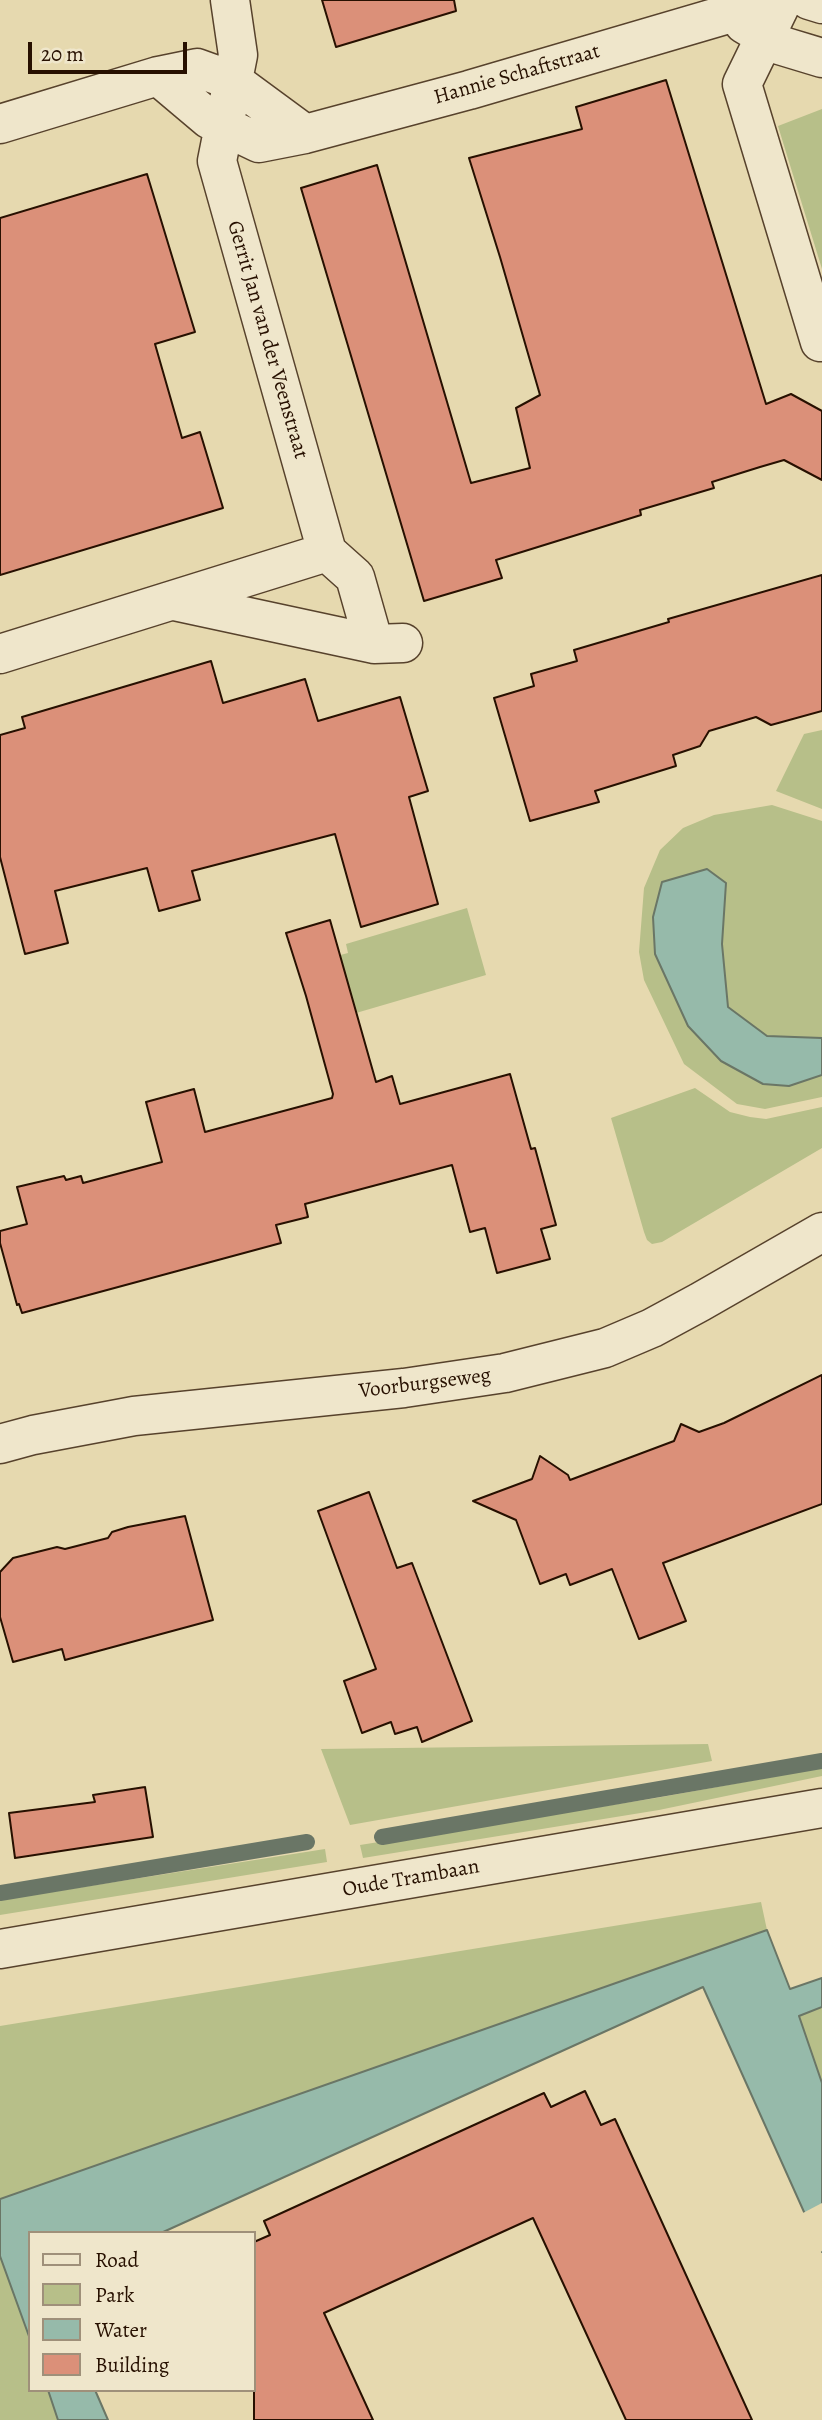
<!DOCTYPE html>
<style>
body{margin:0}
#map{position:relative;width:822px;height:2420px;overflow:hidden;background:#e6d9af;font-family:Alegreya,serif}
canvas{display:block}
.legend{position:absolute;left:28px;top:2231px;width:228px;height:161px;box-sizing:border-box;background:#efe6cb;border:2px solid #9f907a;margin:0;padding:9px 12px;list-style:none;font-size:21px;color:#271000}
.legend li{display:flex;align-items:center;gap:14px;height:35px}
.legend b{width:35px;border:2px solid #9f907a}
.scale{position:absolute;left:28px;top:42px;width:159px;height:32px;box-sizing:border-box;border:4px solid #271000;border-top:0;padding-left:9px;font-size:21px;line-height:24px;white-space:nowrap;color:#271000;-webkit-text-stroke:5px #efe6cb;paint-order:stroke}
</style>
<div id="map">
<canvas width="822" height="2420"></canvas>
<ul class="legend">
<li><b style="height:9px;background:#efe6cb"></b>Road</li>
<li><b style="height:19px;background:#b7bf89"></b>Park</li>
<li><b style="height:19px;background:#96baaa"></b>Water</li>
<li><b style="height:19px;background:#db9079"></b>Building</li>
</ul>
<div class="scale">20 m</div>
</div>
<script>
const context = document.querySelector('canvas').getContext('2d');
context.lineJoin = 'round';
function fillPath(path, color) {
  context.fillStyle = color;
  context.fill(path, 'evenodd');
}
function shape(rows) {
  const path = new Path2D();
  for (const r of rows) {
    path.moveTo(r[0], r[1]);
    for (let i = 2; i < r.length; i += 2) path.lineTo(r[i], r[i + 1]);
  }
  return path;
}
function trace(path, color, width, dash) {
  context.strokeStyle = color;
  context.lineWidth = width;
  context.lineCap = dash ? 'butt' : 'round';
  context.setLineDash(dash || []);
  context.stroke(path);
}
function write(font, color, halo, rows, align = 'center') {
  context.font = font + ' Alegreya,serif';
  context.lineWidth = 7;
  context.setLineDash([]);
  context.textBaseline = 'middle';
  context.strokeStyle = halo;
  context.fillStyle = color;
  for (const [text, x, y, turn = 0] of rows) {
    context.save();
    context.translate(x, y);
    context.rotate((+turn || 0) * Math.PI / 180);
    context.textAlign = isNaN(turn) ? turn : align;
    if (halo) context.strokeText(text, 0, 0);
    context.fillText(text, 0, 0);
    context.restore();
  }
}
const green = shape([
 [822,109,822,269,778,126],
 [822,730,822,809,776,791,804,734],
 [772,805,822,821,822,1038,767,1036,728,1007,722,944,726,884,653,917,789,1086,822,1075,822,1097,765,1109,737,1104,684,1064,644,980,639,952,644,888,660,850,683,828,714,815],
 [467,908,486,975,315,1025,298,966,348,953,346,944],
 [695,1088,730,1112,750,1117,766,1119,822,1107,822,1148,662,1242,652,1244,647,1240,644,1232,611,1118],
 [708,1744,712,1761,350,1825,321,1749],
 [822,1768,822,1776,659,1810,363,1858,360,1845,656,1798],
 [325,1849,327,1862,0,1915,0,1900],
 [761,1902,767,1930,0,2199,0,2026],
 [822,2007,822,2083,798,2016],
 [0,2256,30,2339,30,2390,48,2390,58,2420,0,2420]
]);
const water = shape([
 [707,869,726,883,722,944,728,1007,767,1036,822,1038,822,1075,789,1086,763,1084,721,1061,688,1026,655,954,653,917,662,882,707,869],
 [767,1930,790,1989,822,1978,822,2007,799,2016,822,2083,822,2252,703,1987,161,2233,30,2233,30,2339,0,2256,0,2199,767,1930],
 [48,2390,95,2390,108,2420,58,2420,48,2390]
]);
const pier = shape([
 [822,2203,822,2251,819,2253,801,2214]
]);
const stream = shape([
 [382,1837,822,1761],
 [0,1893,307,1842]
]);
const building = shape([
 [322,0,454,0,456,11,336,47,322,0],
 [666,80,766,404,791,394,822,411,822,480,784,460,760,467,712,482,714,488,640,510,641,515,496,560,502,578,424,601,301,188,377,165,471,483,530,468,516,408,540,395,500,257,469,158,582,129,576,107,666,80],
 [147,174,195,332,155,344,182,438,200,432,223,508,0,575,0,218,147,174],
 [822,575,822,711,771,725,756,717,709,731,700,746,673,755,676,766,595,791,599,802,530,821,494,698,534,686,531,674,577,661,574,650,669,622,668,619,822,575],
 [211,661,223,703,305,679,318,721,400,697,428,791,409,797,438,904,361,927,335,834,192,871,200,900,159,911,147,868,55,891,68,943,25,954,0,857,0,735,25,728,22,717,211,661],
 [330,920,376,1082,392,1076,400,1104,510,1074,531,1149,535,1148,556,1225,541,1229,550,1259,497,1273,485,1228,470,1232,452,1165,305,1204,308,1217,276,1225,281,1243,22,1313,19,1304,17,1305,0,1243,0,1231,27,1224,17,1187,64,1176,66,1180,81,1176,83,1183,162,1162,146,1102,194,1089,205,1132,332,1098,333,1094,306,996,286,933,330,920],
 [822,1375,822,1504,663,1563,686,1621,639,1639,612,1569,570,1585,566,1574,540,1584,516,1520,473,1501,532,1479,540,1456,568,1475,570,1480,674,1441,681,1424,699,1432,724,1423,822,1375],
 [369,1492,397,1568,412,1563,472,1721,422,1742,417,1727,395,1734,391,1722,362,1733,344,1681,376,1669,318,1511,369,1492],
 [185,1516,213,1620,65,1660,62,1649,13,1662,0,1617,0,1572,13,1558,57,1547,65,1549,108,1538,112,1532,128,1527,185,1516],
 [145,1787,153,1837,15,1858,9,1813,95,1802,93,1795,145,1787],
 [585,2091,601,2125,615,2119,752,2420,626,2420,533,2218,324,2313,373,2420,254,2420,254,2242,270,2235,264,2221,544,2093,551,2107,585,2091]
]);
const minor = shape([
 [783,0,742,84,820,342],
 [809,0,822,4],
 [744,24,779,45,822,58],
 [158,76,209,119,259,143,305,134,469,90,728,14,767,0],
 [0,124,158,76,197,68,233,81,305,134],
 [327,552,355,577,374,644,403,643],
 [174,601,374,644],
 [0,654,327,552,217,161,238,55,230,0]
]);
const tertiary = shape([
 [0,1444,33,1435,134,1416,404,1388,505,1373,605,1348,652,1328,700,1302,822,1232],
 [0,1949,822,1808]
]);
const streetNames = [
 ["Hannie Schaftstraat",517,75,-16],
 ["Gerrit Jan van der Veenstraat",267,340,74],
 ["Voorburgseweg",425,1384,-7],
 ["Oude Trambaan",411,1879,-10]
];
fillPath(green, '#b7bf89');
fillPath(water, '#96baaa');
trace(water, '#6a7666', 2);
fillPath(pier, '#e6d9af');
trace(stream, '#6a7666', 16);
fillPath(building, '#db9079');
trace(building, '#271000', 2);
trace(minor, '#57422c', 41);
trace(tertiary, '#57422c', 41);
trace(minor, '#efe6cb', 38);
trace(tertiary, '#efe6cb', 38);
write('21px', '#271000', '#efe6cb', streetNames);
</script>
